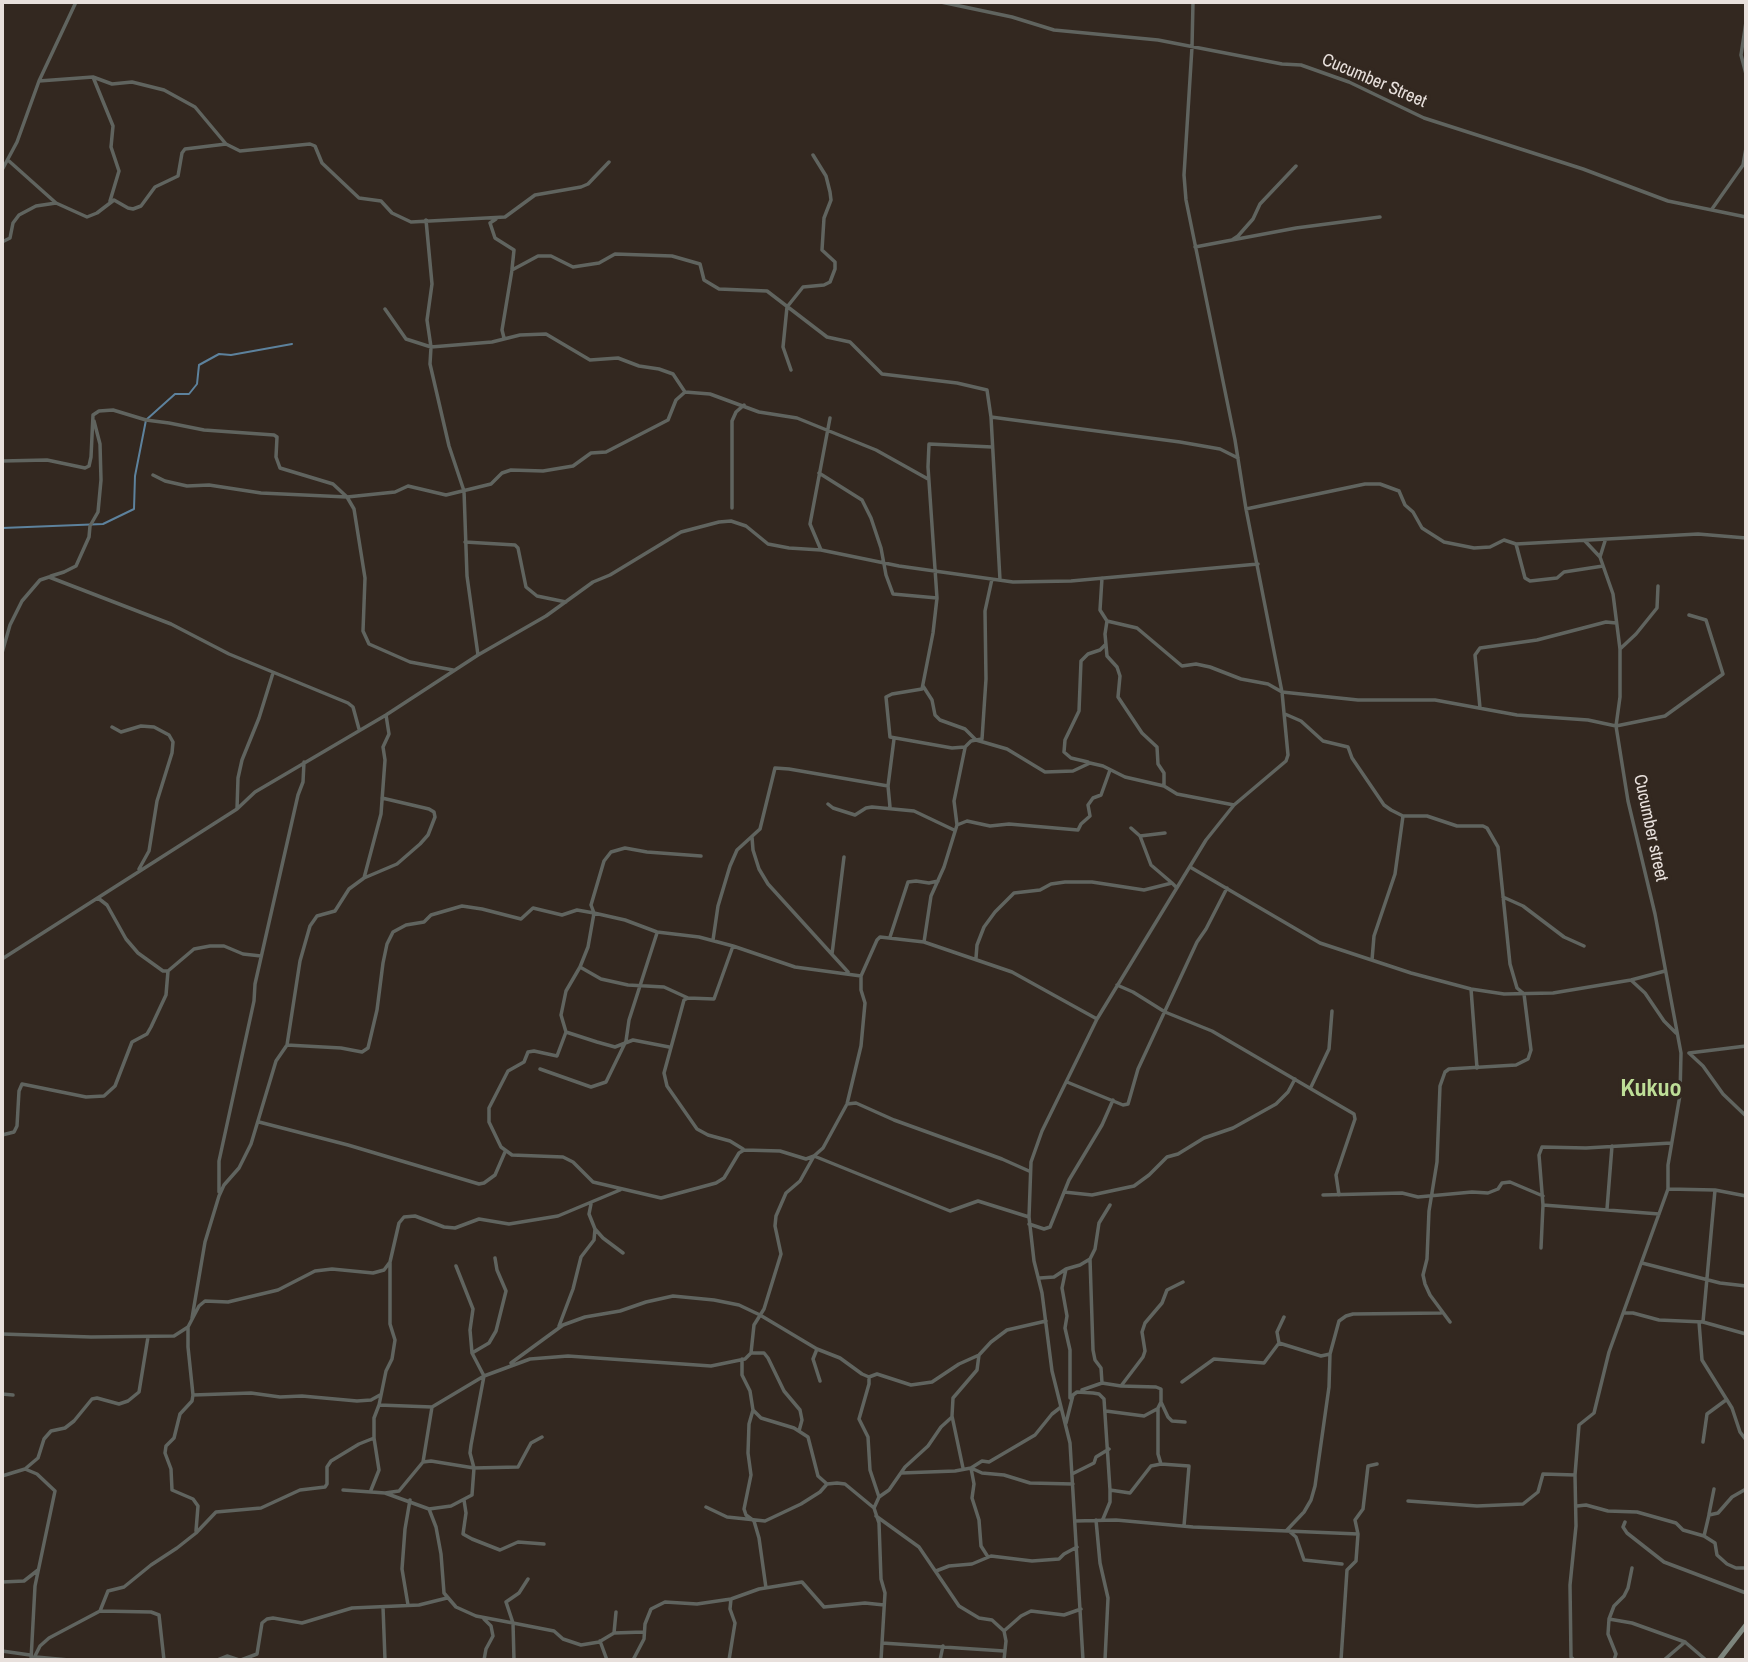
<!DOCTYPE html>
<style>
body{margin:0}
#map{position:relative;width:1748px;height:1662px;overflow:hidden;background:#332820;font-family:"Archivo Narrow",sans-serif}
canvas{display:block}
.frame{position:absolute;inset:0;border:4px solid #e8e0dc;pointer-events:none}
</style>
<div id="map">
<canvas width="1748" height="1662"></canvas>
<div class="frame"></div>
</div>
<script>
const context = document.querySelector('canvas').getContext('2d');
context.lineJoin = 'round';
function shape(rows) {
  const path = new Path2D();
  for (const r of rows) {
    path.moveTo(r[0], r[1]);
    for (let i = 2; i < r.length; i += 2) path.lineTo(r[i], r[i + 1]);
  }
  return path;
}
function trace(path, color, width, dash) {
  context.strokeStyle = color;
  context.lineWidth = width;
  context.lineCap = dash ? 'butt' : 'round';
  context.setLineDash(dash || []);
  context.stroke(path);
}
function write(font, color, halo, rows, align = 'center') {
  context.font = font + ' "Archivo Narrow",sans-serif';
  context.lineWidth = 7;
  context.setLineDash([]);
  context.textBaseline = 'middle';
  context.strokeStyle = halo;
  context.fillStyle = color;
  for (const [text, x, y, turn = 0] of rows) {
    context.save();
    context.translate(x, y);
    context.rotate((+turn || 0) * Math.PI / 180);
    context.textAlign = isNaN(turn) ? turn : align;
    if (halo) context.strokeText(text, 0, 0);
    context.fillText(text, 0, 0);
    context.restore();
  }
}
const stream = shape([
 [2,528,103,524,134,509,135,476,146,420,175,394,189,394,197,384,199,365,219,354,231,355,292,344]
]);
const minor = shape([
 [941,2,1012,17,1054,30,1158,40,1282,64,1301,65,1349,82,1424,118,1583,169,1668,201,1746,217],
 [1746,22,1741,55,1746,74],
 [93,77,113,126,111,147,119,171,110,201],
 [39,81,93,77,112,84,132,82,164,90,195,107,226,144,240,151,310,144,315,146,322,163,359,198,381,201,392,213,411,222,505,217,535,195,581,187,588,184,609,162],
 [9,161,56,203,87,217,97,213,114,200,128,208,133,209,141,206,155,187,178,176,182,153,185,149,226,144],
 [2,170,17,142,39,81,76,2],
 [1712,209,1743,165,1746,148],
 [496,219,490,223,495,238,514,250,512,269],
 [426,220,432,284,427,320,431,347,430,364,449,446,464,491,467,576,478,655],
 [1232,240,1296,228,1380,217],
 [2,242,10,238,13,223,19,215,36,206,56,203],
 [1195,247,1232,240,1238,236,1253,219,1260,204,1296,166],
 [385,309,406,339,431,347,492,342,520,335,546,334,590,360,618,358,639,366,659,369,673,374,685,392,710,394,759,412,797,418,876,450,928,479],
 [504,338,502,330,512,270,538,256,551,256,573,267,599,263,615,254,672,256,700,264,704,280,719,289,767,291,827,337,850,342,882,374,957,383,987,390,991,417,1180,442,1220,449,1238,458],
 [791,370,783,347,787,307,803,287,824,285,830,282,835,269,835,262,822,250,824,218,831,200,830,192,826,176,813,155],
 [991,417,1000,580],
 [992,447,929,444,928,467,937,598,933,633,922,689,892,694,886,697,890,737,952,748,965,747,971,741,976,740,1007,749,1045,772,1073,771,1090,763,1103,766,1125,777,1164,786,1177,794,1234,805],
 [2,461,47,460,85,468,89,466,91,457,93,415,99,411,113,410,146,420,169,423,204,430,274,435,277,437,276,457,280,468,333,484,347,497,354,509,365,578,363,631,369,644,410,662,453,670],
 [819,473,862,500,871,518,881,548,886,575,893,594,937,598],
 [153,475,165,481,187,486,209,485,261,493,347,497,395,492,408,486,446,495,491,484,502,473,511,470,543,471,573,466,591,453,606,452,668,420,676,400,685,392],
 [732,508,732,421,736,412,744,405],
 [1246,509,1365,484,1380,484,1399,491,1405,505,1413,512,1422,528,1444,542,1474,548,1490,547,1504,540,1516,544,1698,534,1746,538],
 [1585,541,1600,557,1613,594,1620,649,1620,697,1616,726,1665,716,1723,674,1706,620,1689,615],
 [465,542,515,545,518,548,526,587,537,596,566,602],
 [1516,544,1525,578,1530,581,1557,578,1564,572,1603,566],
 [821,550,810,524,830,418],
 [1600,557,1605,541],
 [51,576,64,572,76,566,89,537,90,526,98,512,101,480,100,444,94,421],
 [1102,578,1100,610,1107,621,1105,634,1107,656,1117,667,1120,676,1118,697,1142,733,1157,747,1158,764,1164,773,1164,786],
 [1107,621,1137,628,1182,666,1196,664,1210,667,1241,679,1268,684,1282,692,1358,700,1435,700,1517,715,1588,720,1616,726,1628,801,1655,914,1681,1053,1680,1095,1668,1165,1668,1189,1715,1190,1746,1196],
 [1620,649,1636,634,1657,608,1658,586],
 [2,653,10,625,22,601,40,580,49,577,171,624,229,654,348,703,353,707,359,729],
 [923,686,932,700,935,715,940,720,965,729,976,740,982,739,986,679,985,611,992,579],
 [1480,708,1475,655,1480,648,1537,640,1606,622,1616,623],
 [1285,714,1301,721,1323,741,1348,747,1352,758,1384,805,1391,810,1403,816,1427,816,1457,826,1483,826,1487,828,1498,847,1510,964,1517,988,1524,994,1531,1050,1528,1059,1516,1065,1449,1069,1445,1072,1440,1086,1437,1162,1429,1211,1427,1259,1423,1275,1425,1284,1430,1295,1450,1322],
 [112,727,121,732,141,726,154,727,169,735,173,742,172,753,157,801,149,851,139,869],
 [1088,762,1071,758,1064,752,1065,740,1079,711,1081,661,1088,654,1100,650,1105,645],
 [828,804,833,808,855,815,866,808,872,807,914,811,954,830],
 [890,807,888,786,894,739],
 [237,809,238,778,242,760,259,718,273,673],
 [957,825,967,821,990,826,1009,824,1078,830,1081,824,1090,816,1088,805,1093,798,1101,795,1110,770],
 [1131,828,1140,836,1151,865,1172,883],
 [1140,836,1165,833],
 [752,837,753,850,759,869,768,884,848,972],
 [1190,867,1320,943,1411,973,1471,989,1504,994,1553,993,1631,980,1665,971],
 [364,878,381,814,385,760,383,747,389,734,386,715],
 [1503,897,1523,906,1564,937,1584,946],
 [98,898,107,905,126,939,138,953,163,971,168,971,194,949,210,946,224,946,243,954,261,956],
 [890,937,908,882,916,881,929,883,938,881],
 [713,940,718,906,730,866,737,850,760,829,775,768,789,769,888,786],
 [924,942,931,896,944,867,957,825,954,801,965,748],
 [733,946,714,999,688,998,684,1000,664,1073,667,1086,697,1129,708,1135,730,1141,743,1149],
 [832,954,844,857],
 [976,958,977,945,984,927,995,912,1014,893,1040,890,1051,884,1065,882,1092,882,1144,890,1172,883,1176,887],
 [2,959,237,809,255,792,386,715,478,655,546,616,593,582,610,575,681,532,719,522,731,521,746,526,768,544,789,548,821,550,899,566,1013,582,1071,581,1258,564],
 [1372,960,1374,936,1395,874,1403,816],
 [580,967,601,979,628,985,664,987,688,998],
 [1632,981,1645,993,1664,1021,1676,1033],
 [1117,985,1133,992,1165,1012,1212,1031,1354,1114,1355,1119,1336,1175,1339,1195],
 [1471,989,1477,1068],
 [566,1032,557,1056,534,1051,528,1052,524,1062,508,1071,489,1108,489,1122,501,1147,512,1155,563,1157,573,1162,593,1182,661,1198,716,1183,724,1178,739,1153,744,1150,780,1151,806,1159,814,1156,823,1148,847,1104,861,1046,865,1003,861,990,861,976,877,940,880,937,924,942,1012,972,1097,1019],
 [287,1045,341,1048,362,1052,368,1048,377,1010,383,963,387,944,393,932,406,925,424,922,431,915,462,906,482,909,521,919,533,908,562,915,577,910,594,913,625,920,657,932,699,937,733,946,795,967,861,976],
 [669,1047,633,1040,615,1047,597,1042,566,1032,561,1015,566,991,580,967,588,947,594,913,591,905,604,861,611,852,625,848,647,852,701,856],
 [1689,1053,1703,1066,1723,1094,1746,1116],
 [1689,1053,1746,1046],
 [540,1069,591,1087,606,1082,626,1041,629,1020,657,933],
 [1067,1082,1123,1105,1128,1104,1138,1069,1197,942,1206,929,1227,888],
 [1311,1087,1329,1049,1332,1011],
 [847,1104,856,1103,894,1120,1002,1159,1029,1171],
 [259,1122,348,1145,479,1184,484,1183,495,1175,505,1152],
 [2,1135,14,1132,17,1126,19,1091,22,1084,86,1097,104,1096,115,1086,132,1042,147,1034,151,1027,166,995,168,971],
 [219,1192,219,1161,254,1001,255,984,298,795,303,782,304,762],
 [1064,1192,1092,1195,1134,1186,1149,1175,1167,1157,1178,1154,1204,1138,1233,1128,1276,1104,1288,1092,1295,1079],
 [1323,1195,1402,1193,1418,1197,1472,1192,1488,1193,1498,1189,1502,1183,1510,1182,1543,1196],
 [1543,1205,1659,1214],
 [1607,1209,1612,1146],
 [1029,1224,1044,1229,1050,1227,1069,1180,1102,1125,1113,1100],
 [595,1229,603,1238,623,1253],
 [1541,1248,1543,1205,1539,1155,1542,1147,1586,1148,1671,1143],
 [1090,1259,1093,1350,1095,1360,1101,1368,1102,1383],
 [1642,1263,1720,1283,1746,1286],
 [456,1266,473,1309,470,1330,472,1353,484,1376,471,1445,470,1453,474,1468,472,1495,451,1506,429,1509,436,1527,441,1554,444,1593,456,1607,476,1616,513,1623,514,1660],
 [1066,1269,1062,1288,1067,1316,1065,1328,1070,1350,1070,1398],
 [1040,1278,1054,1277,1066,1269,1080,1265,1090,1259,1095,1249,1099,1223,1110,1205],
 [1624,1313,1633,1313,1659,1320,1703,1322,1746,1334],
 [192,1318,205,1242,219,1196,224,1185,239,1168,251,1144,276,1061,287,1045,300,961,310,926,317,916,335,911,349,889,364,878,397,864,420,844,428,835,435,817,434,812,429,809,382,798],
 [1699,1322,1702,1360,1732,1408,1740,1432,1746,1440],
 [1703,1322,1715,1190],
 [559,1326,573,1289,581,1257,594,1240,595,1229,589,1214,591,1204],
 [188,1327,188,1347,193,1395,192,1401,180,1414,174,1438,166,1446,165,1453,171,1469,172,1490,193,1499,198,1506,196,1531],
 [2,1334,91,1337,174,1336,188,1327,199,1306,205,1301,228,1302,278,1290,315,1271,332,1269,373,1273,384,1270,390,1262,399,1223,404,1217,415,1216,444,1227,455,1228,479,1219,509,1224,558,1216,620,1190],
 [1279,1343,1277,1332,1284,1317],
 [817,1349,813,1359,820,1381],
 [472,1353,489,1343,496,1331,506,1291,497,1270,495,1258],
 [751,1353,764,1353,768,1358,784,1391,800,1410,802,1420,799,1431],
 [742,1359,742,1375,750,1391,753,1410,749,1424,748,1453,751,1475,744,1509,746,1515,754,1521,759,1538,766,1588],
 [511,1363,563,1325,585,1317,620,1311,646,1302,673,1296,714,1300,739,1305,760,1315,817,1349,840,1358,862,1374,869,1377,877,1374,911,1385,932,1382,959,1364,979,1355,991,1342,1007,1330,1046,1321],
 [869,1377,869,1384,859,1419,868,1437,870,1470,879,1497,874,1508],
 [1182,1382,1214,1359,1264,1363,1279,1343,1321,1356,1330,1354],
 [1121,1386,1143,1357,1145,1351,1142,1332,1145,1323,1162,1303,1167,1290,1183,1282],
 [1082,1390,1102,1383,1121,1386,1156,1387,1161,1389,1161,1402,1168,1417,1172,1421,1185,1422],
 [2,1394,13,1395],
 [193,1395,251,1393,280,1397,302,1396,357,1401,371,1400,380,1395],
 [1161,1402,1158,1408,1158,1454,1161,1464],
 [379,1405,386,1371,392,1359,395,1340,390,1324,390,1263],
 [753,1410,761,1418,794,1428,808,1437,818,1476,827,1484],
 [1106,1411,1144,1416,1157,1409],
 [1066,1423,1073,1395,1077,1392,1093,1393,1099,1394,1104,1399,1110,1490,1110,1502,1103,1519],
 [1703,1442,1707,1414,1726,1400],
 [423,1462,432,1407],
 [963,1468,952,1416,953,1398,977,1370,979,1355],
 [25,1469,37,1474,55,1491,35,1586,31,1660],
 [901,1473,955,1471,971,1468,982,1473,1004,1475,1030,1483,1073,1484],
 [1072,1474,1094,1463,1096,1457,1109,1449],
 [2,1476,25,1469,38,1458,44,1439,51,1431,65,1428,74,1421,92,1399,97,1398,119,1404,128,1401,139,1392,148,1337],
 [343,1490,385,1493,429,1509],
 [371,1490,379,1470,374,1438],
 [1110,1490,1130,1493,1151,1466,1161,1464,1189,1466,1184,1526],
 [385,1493,399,1491,423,1462,431,1461,474,1468,518,1467,531,1443,542,1437],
 [879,1497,889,1490,905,1467,928,1446,941,1427,952,1417],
 [464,1500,466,1513,463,1534,472,1539,500,1550,518,1542,544,1544],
 [1408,1501,1477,1506,1523,1504,1538,1492,1543,1474,1575,1475],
 [1577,1506,1586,1505,1608,1511,1637,1512,1676,1523,1683,1530,1704,1536,1715,1543,1717,1555,1727,1564,1736,1568,1746,1568],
 [706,1507,727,1517,765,1521,801,1504,820,1492,827,1484,837,1483,845,1484,874,1508,879,1523,881,1579,885,1593,881,1660],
 [1709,1514,1714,1489],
 [876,1516,919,1547,959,1606,979,1618,992,1620,1004,1631,1006,1641,1004,1660],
 [1096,1520,1100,1563,1108,1598,1105,1660],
 [1075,1521,1116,1520,1193,1527,1358,1534],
 [1625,1522,1623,1527,1627,1533,1664,1562,1746,1593],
 [1287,1530,1304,1512,1311,1500,1315,1486,1329,1387,1330,1354,1339,1321,1346,1316,1353,1314,1441,1313],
 [1289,1531,1296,1537,1304,1560,1342,1564],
 [1704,1536,1709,1515,1718,1513,1732,1497,1746,1489],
 [988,1557,981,1546,979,1520,972,1498,974,1484,971,1468,982,1461,989,1462,1035,1435,1052,1414,1061,1407],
 [936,1571,949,1566,972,1564,991,1556,1032,1561,1059,1559,1064,1554,1077,1547],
 [528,1579,519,1593,506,1602,513,1623,554,1631,563,1639,581,1645,599,1642,614,1633,616,1612],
 [2,1582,24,1581,38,1570],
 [408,1605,402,1569,405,1529,410,1500],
 [383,1607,385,1660],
 [100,1611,151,1612,159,1615,164,1660],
 [484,1619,491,1626,493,1636,486,1649,484,1660],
 [1609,1619,1632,1623,1685,1642],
 [1004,1631,1021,1616,1031,1611,1064,1615,1081,1609],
 [614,1633,643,1632],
 [600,1641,607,1660],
 [882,1643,1004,1651],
 [2,1651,30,1655],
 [36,1657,69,1660],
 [33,1660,40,1646,49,1638,100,1611,108,1591,124,1587,151,1565,177,1548,196,1533,216,1512,261,1508,300,1490,325,1487,327,1484,327,1467,331,1461,359,1444,374,1438,374,1418,379,1405,432,1407,484,1376,530,1359,568,1356,711,1366,745,1359,751,1353,754,1325,764,1309,781,1254,775,1226,776,1216,786,1193,800,1181,814,1156,950,1211,978,1201,1029,1217],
 [217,1660,227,1656,239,1660],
 [241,1660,257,1654,262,1623,267,1619,273,1618,302,1623,352,1608,419,1605,447,1598],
 [633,1660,644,1639,645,1624,651,1609,665,1602,697,1604,731,1599,759,1589,802,1582,824,1607,865,1603,884,1605],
 [729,1660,735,1623,730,1609,731,1599],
 [940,1660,943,1646],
 [1083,1660,1070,1443,1052,1371,1042,1293,1034,1261,1029,1217,1031,1162,1042,1131,1097,1019,1206,840,1234,805,1286,761,1288,755,1282,692,1246,509,1235,440,1186,200,1184,175,1192,47,1193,2],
 [1341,1660,1347,1570,1356,1561,1358,1534,1355,1520,1363,1509,1368,1466,1377,1464],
 [1574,1660,1571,1657,1570,1585,1576,1526,1575,1475,1579,1425,1594,1413,1609,1352,1668,1189],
 [1614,1660,1616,1654,1608,1634,1609,1619,1614,1606,1624,1596,1628,1588,1632,1568],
 [1664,1660,1685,1642,1706,1660]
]);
const secondary = shape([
 [1719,1660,1746,1625]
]);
const streetNames = [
 ["Cucumber Street",1374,81,23],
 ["Cucumber street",1650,828,78]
];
const districtNames = [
 ["Kukuo",1651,1090]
];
trace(stream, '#5d829d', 2);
trace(minor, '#60645f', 3.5);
trace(secondary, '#7d857d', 5);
write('18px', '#e8e0dc', '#332820', streetNames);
write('bold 24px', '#bede97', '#332820', districtNames);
</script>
